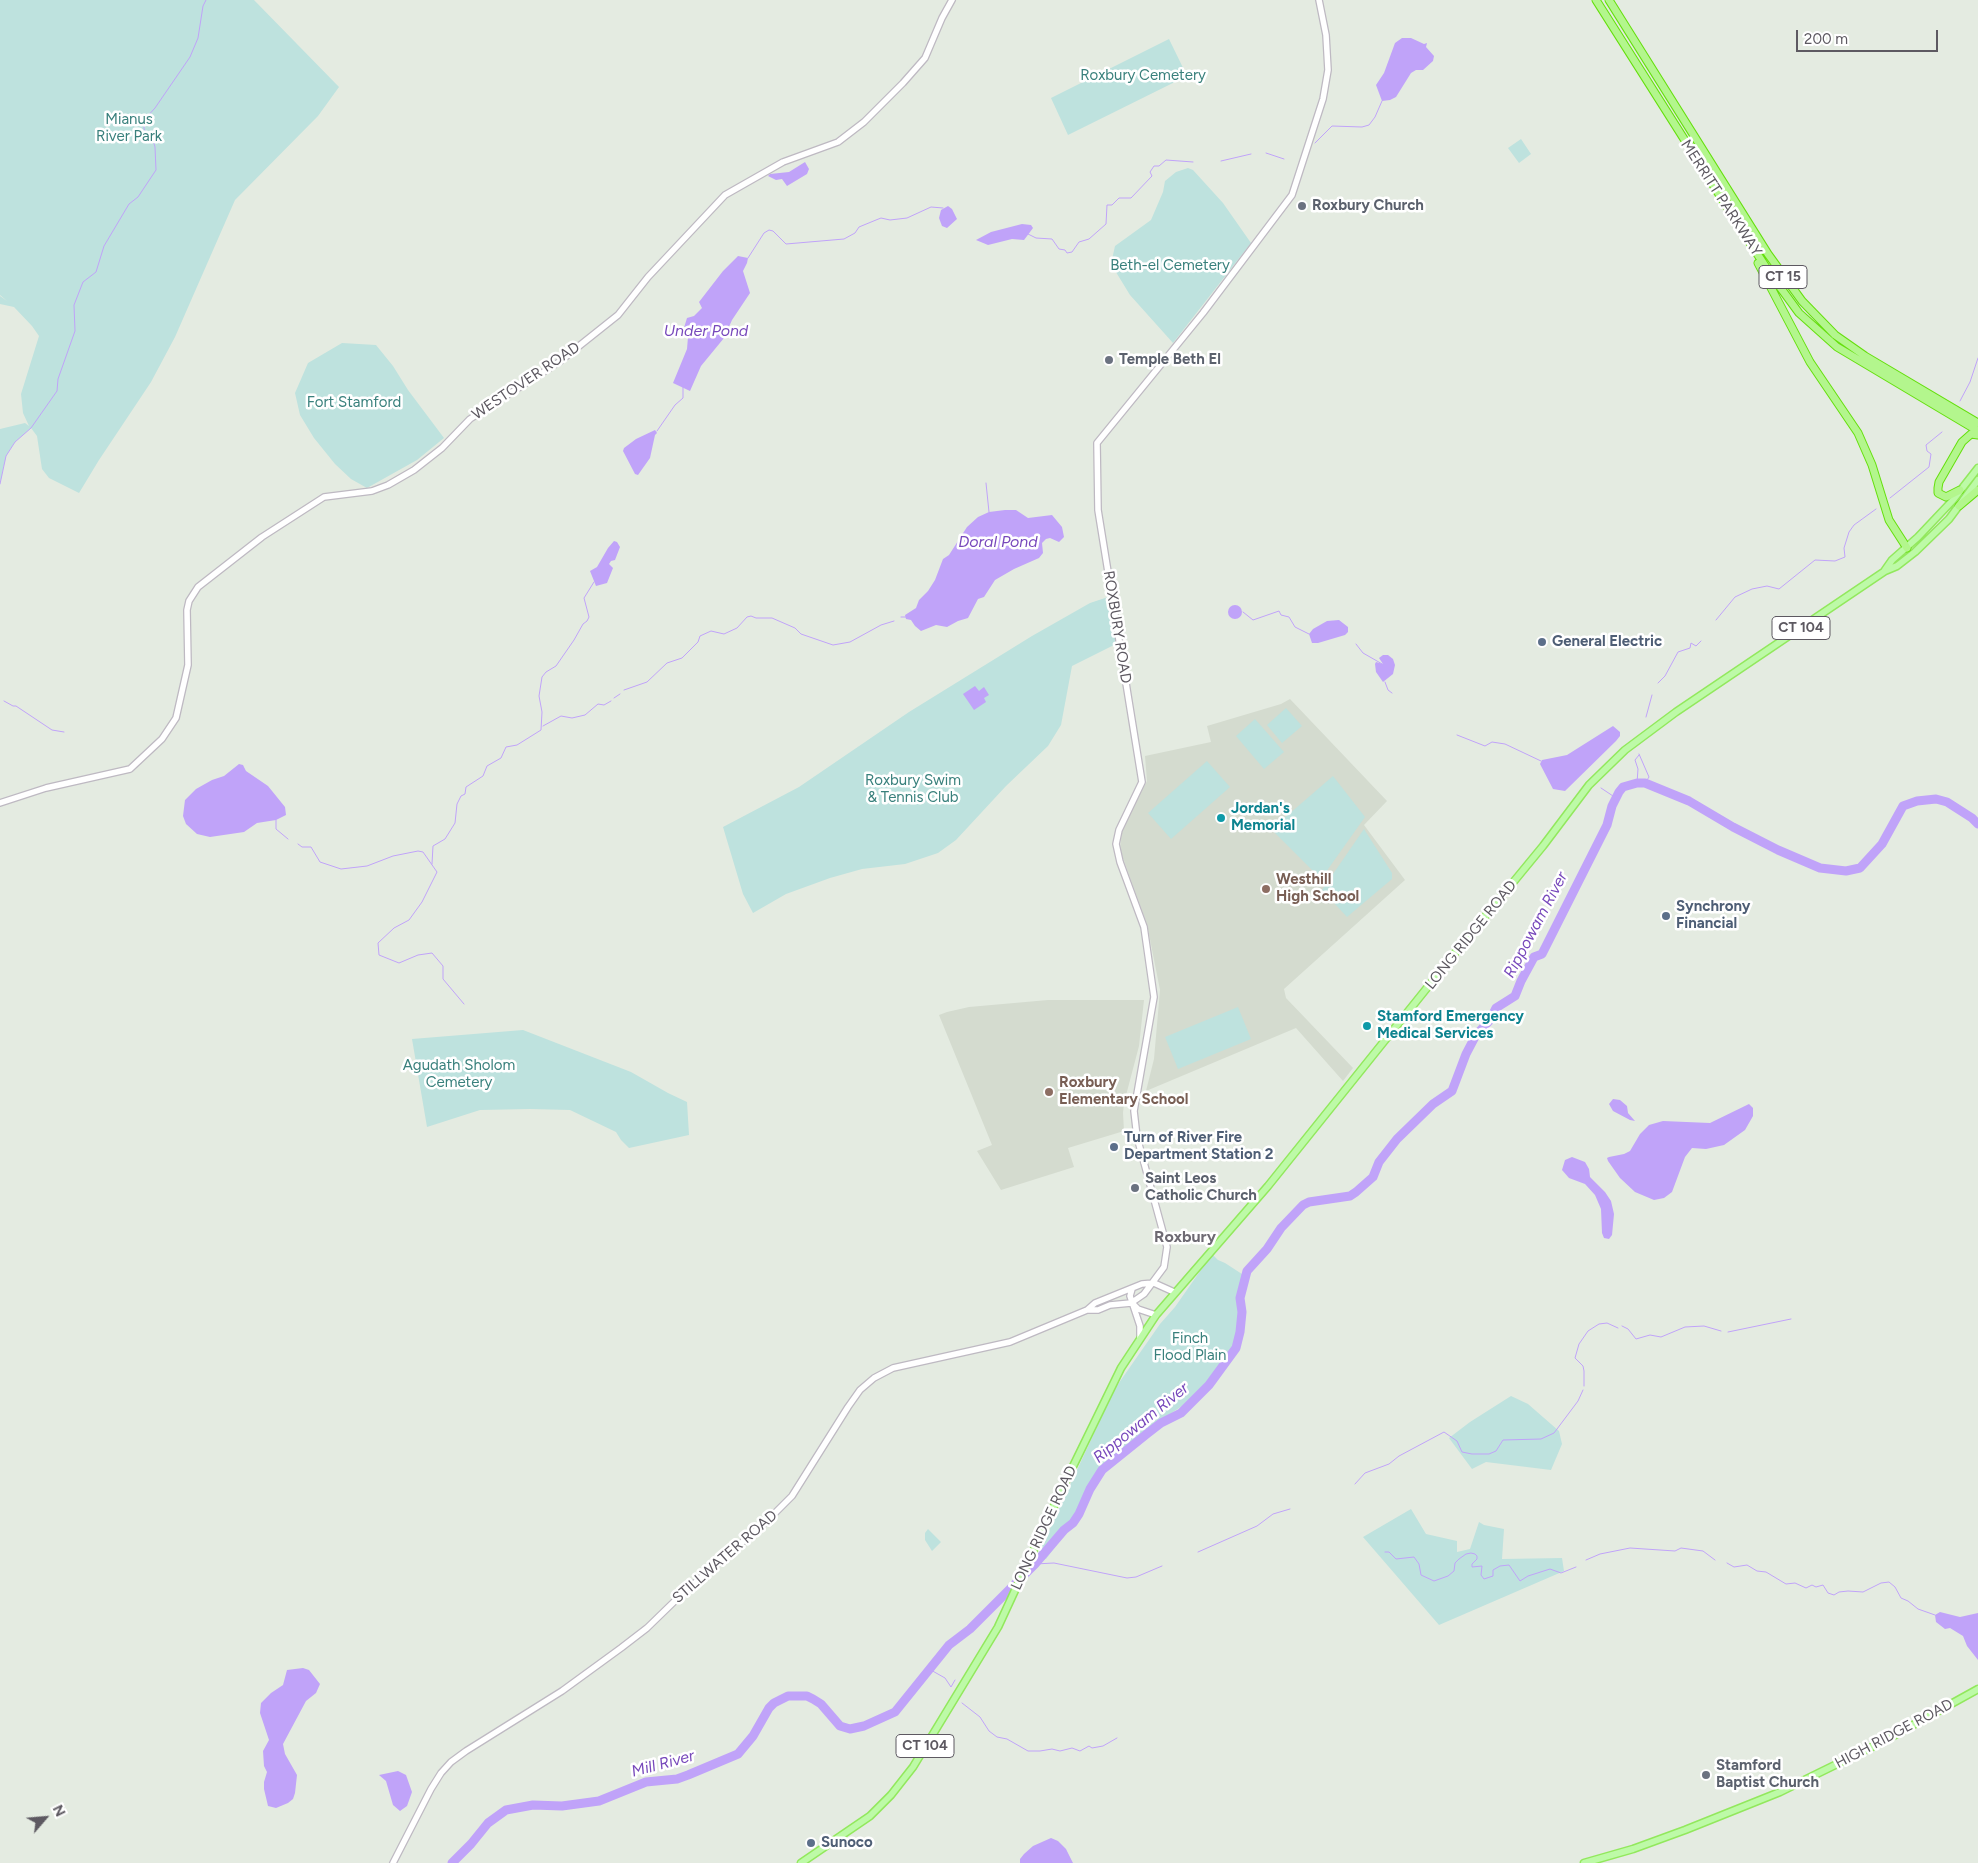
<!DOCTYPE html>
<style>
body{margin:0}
#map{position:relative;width:1978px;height:1863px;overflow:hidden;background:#e4ebe1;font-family:Figtree,sans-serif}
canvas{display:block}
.north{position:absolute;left:20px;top:1793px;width:50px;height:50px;-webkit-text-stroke:4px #fff;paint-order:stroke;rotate:63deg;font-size:14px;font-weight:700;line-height:20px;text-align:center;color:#5d5961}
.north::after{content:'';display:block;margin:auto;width:18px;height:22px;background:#5d5961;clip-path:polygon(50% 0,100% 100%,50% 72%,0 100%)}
.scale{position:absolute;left:1796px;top:30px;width:142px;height:22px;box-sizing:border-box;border:2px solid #5d5961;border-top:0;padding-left:6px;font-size:15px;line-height:18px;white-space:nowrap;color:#5d5961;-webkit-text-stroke:4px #fff;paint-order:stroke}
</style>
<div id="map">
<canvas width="1978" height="1863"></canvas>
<div class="north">N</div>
<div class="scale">200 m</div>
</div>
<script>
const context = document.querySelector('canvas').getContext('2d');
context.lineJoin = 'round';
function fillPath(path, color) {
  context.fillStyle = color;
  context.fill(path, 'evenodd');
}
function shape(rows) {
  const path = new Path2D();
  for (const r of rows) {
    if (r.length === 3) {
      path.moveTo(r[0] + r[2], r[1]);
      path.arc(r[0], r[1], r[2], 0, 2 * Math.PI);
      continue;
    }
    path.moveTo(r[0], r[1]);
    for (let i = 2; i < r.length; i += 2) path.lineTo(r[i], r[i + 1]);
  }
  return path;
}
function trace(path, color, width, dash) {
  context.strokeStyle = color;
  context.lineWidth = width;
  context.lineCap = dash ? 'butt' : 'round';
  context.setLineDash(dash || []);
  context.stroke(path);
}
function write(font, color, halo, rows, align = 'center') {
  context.font = font + ' Figtree,sans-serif';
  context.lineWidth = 5;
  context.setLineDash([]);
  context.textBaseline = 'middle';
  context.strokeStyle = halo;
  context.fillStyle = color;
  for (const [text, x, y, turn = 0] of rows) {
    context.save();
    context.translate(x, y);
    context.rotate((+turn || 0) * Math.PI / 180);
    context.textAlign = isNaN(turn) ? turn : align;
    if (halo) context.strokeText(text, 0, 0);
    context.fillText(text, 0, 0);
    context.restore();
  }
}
const education = shape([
 [1290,699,1387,801,1364,825,1405,880,1284,989,1286,998,1353,1068,1343,1081,1296,1028,1146,1091,1154,1059,1160,990,1147,924,1120,850,1122,829,1147,781,1145,756,1211,742,1207,726,1281,704],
 [1048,1000,1144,1000,1139,1046,1124,1103,1123,1113,1124,1131,1068,1148,1074,1167,1001,1190,977,1151,992,1145,939,1015,947,1012,969,1007]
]);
const green = shape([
 [0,0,254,0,339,87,318,116,235,200,175,337,151,382,99,460,79,493,49,478,42,469,37,436,31,428,15,442,6,456,0,484,0,429,25,423,29,426,23,413,21,394,39,336,32,326,14,307,0,304,0,296,7,301,0,295],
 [1169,39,1187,76,1068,135,1051,98],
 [1521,139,1531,154,1519,163,1508,148],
 [1188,168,1193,170,1223,203,1251,243,1173,343,1130,295,1111,264,1115,246,1151,220,1163,192,1165,181,1176,172],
 [342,343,376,345,393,366,408,390,444,438,417,460,367,488,351,479,335,464,314,438,300,415,295,393,308,363],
 [1108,597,1116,644,1072,666,1061,725,1048,746,1006,786,956,840,938,853,905,864,862,869,830,878,786,894,753,913,743,894,723,827,799,787,909,712,1032,636,1090,603],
 [1286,708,1302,726,1282,743,1267,725],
 [1255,719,1284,752,1264,769,1236,736],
 [1207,761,1230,787,1171,839,1148,813],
 [1333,776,1365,817,1321,879,1274,832,1274,827],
 [1364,829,1392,873,1392,879,1347,917,1322,890],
 [1238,1007,1251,1039,1178,1069,1165,1037],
 [523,1030,631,1072,668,1093,687,1102,689,1135,629,1148,621,1140,616,1132,570,1110,530,1109,480,1110,427,1127,412,1039],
 [1212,1254,1218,1260,1225,1263,1245,1276,1242,1322,1236,1341,1219,1375,1185,1404,1161,1420,1106,1464,1100,1471,1083,1510,1046,1559,1035,1561,1114,1390,1160,1324,1175,1307],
 [1511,1396,1528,1404,1559,1431,1562,1444,1551,1470,1486,1462,1472,1469,1449,1438,1470,1422],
 [1411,1509,1426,1534,1457,1541,1457,1552,1470,1549,1479,1522,1484,1525,1504,1529,1502,1559,1562,1558,1564,1571,1439,1625,1363,1537],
 [928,1529,941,1542,932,1551,925,1540,925,1533]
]);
const water = shape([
 [1402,38,1411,38,1424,44,1427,43,1426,47,1434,56,1433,61,1423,70,1416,70,1411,73,1396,97,1390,100,1382,101,1376,85,1384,73,1395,43],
 [805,162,809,169,807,174,787,186,782,179,776,180,768,176,770,174,789,172],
 [948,206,952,209,957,219,947,228,942,226,939,218,941,210],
 [1022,224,1031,225,1033,228,1024,240,1012,239,988,245,976,240,991,232],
 [738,256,748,258,747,263,743,271,750,293,732,320,724,338,701,366,690,391,673,383,687,349,688,337,683,331,687,318,694,316,702,308,699,302,723,271],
 [655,430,657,433,655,435,650,458,638,475,635,474,623,451,624,448,636,439],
 [1005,510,1016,510,1028,518,1052,515,1062,527,1064,537,1059,542,1050,538,1046,539,1042,543,1043,553,1039,558,1014,569,995,580,984,597,978,599,968,618,958,621,947,627,936,625,921,631,915,626,911,620,906,619,905,615,916,608,919,600,928,591,935,580,943,559,949,555,967,527,978,517,989,512],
 [614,541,617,542,620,547,615,560,611,561,609,564,613,568,607,583,596,586,590,571,597,567,608,548],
 [1235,612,7],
 [1339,620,1348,627,1348,632,1345,635,1318,643,1312,643,1309,634,1313,629,1327,621],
 [1383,655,1388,655,1393,659,1395,665,1393,674,1383,682,1376,672,1375,664,1376,662,1383,664,1379,658],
 [975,686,979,691,984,687,989,695,984,698,986,702,974,710,963,694],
 [1613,726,1620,732,1620,736,1616,741,1565,791,1553,789,1540,764,1542,760,1567,755],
 [239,764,243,765,246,771,268,786,285,807,286,815,276,820,257,823,244,832,210,837,197,834,186,824,183,816,185,800,196,789,212,780,224,776],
 [1613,1099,1620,1100,1627,1106,1628,1113,1635,1121,1630,1120,1613,1111,1609,1104],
 [1749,1104,1753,1108,1753,1116,1745,1130,1724,1145,1706,1149,1692,1148,1685,1157,1672,1192,1664,1198,1654,1200,1635,1192,1620,1178,1608,1161,1607,1158,1609,1157,1624,1154,1630,1151,1640,1134,1649,1125,1663,1121,1710,1123],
 [1572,1157,1585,1162,1589,1169,1590,1177,1605,1192,1611,1201,1614,1214,1612,1235,1609,1239,1604,1238,1602,1233,1601,1209,1595,1195,1585,1184,1569,1178,1562,1170,1565,1160],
 [1940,1612,1960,1617,1978,1613,1978,1660,1967,1646,1963,1636,1950,1628,1945,1629,1936,1622,1935,1615],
 [303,1668,309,1670,320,1684,316,1693,306,1701,283,1744,285,1754,297,1775,295,1793,293,1799,288,1803,276,1808,268,1806,264,1789,264,1782,267,1772,264,1766,263,1751,269,1740,260,1713,261,1703,271,1693,283,1685,287,1670],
 [398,1771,406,1775,412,1792,407,1806,400,1811,393,1805,386,1781,379,1775],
 [1051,1838,1058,1841,1066,1849,1073,1863,1020,1863,1020,1859,1024,1854,1033,1846]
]);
const stream = shape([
 [1315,143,1332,126,1362,127,1369,125,1375,117,1382,101],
 [1266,153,1284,159],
 [1221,161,1251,154],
 [1028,234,1036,238,1052,239,1059,249,1065,250,1067,253,1072,252,1079,242,1089,239,1106,224,1107,205,1112,205,1119,198,1131,198,1152,176,1150,172,1154,166,1159,166,1166,160,1193,162],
 [748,258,764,233,769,230,773,231,786,244,844,239,855,233,859,227,876,220,881,218,890,220,907,218,931,207,943,208],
 [1960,401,1970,382,1978,358],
 [657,431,675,405,683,398,683,387],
 [986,483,989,512],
 [0,484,6,456,15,442,31,428,57,391,58,379,75,331,74,305,83,282,96,272,104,246,129,204,138,197,156,170,155,147,153,140,144,129,144,120,155,108,190,57,198,38,203,6,206,0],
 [1890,498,1929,467,1931,454,1927,451,1926,445,1942,432],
 [1243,612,1253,620,1279,611,1281,615,1289,617,1295,627,1309,634],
 [901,617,906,617],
 [1716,620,1735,597,1752,589,1767,586,1779,589,1815,560,1835,561,1845,557,1844,548,1849,532,1854,525,1876,509],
 [1356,644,1363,653,1384,665],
 [1385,682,1388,690,1392,693],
 [1658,683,1665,676,1678,652,1690,648,1691,643,1696,646,1701,641],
 [624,690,647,682,667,663,682,658,698,642,700,636,711,631,724,634,737,628,747,617,751,616,756,618,772,618,795,628,801,634,833,645,850,642,881,625,894,621],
 [614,698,620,694],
 [4,701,13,706,16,706,52,730,64,732],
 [1646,717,1652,695],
 [543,726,561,716,572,718,585,715,598,704,604,705,611,701],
 [1457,735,1485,746,1492,742,1505,744,1541,761],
 [1639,754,1649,777,1645,783],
 [1637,783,1638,769,1635,760,1639,755],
 [1601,788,1616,798],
 [276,820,276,829,288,839],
 [298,844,302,847,311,847,320,862,341,869,367,866,393,856,418,851,423,852,437,872,422,902,409,920,394,928,378,943,379,955,399,963,418,955,432,953,443,966,443,979,464,1004],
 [432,864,433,846,445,839,455,823,457,804,461,796,465,794,466,787,483,776,487,766,501,758,506,747,517,745,541,730,542,712,539,696,542,677,546,672,556,666,574,640,583,624,587,621,589,617,584,598,594,582],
 [1622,1326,1628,1329,1636,1339,1650,1335,1661,1337,1685,1327,1704,1326,1721,1331],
 [1728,1332,1791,1319],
 [1584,1386,1584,1371,1583,1366,1575,1358,1579,1344,1588,1331,1599,1324,1607,1323,1618,1328],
 [1355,1484,1365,1473,1389,1464,1399,1456,1444,1432,1457,1441,1462,1452,1472,1454,1489,1454,1496,1451,1503,1440,1541,1439,1554,1433,1578,1401,1583,1390],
 [1198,1552,1257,1526,1273,1514,1290,1509],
 [1385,1552,1389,1552,1396,1559,1414,1557,1419,1564,1421,1575,1434,1581,1448,1576,1454,1571,1455,1563,1459,1559,1466,1554,1471,1553,1475,1554,1477,1556,1477,1559,1472,1564,1472,1567,1482,1566,1481,1575,1484,1579,1493,1576,1493,1570,1500,1566,1509,1565,1520,1581,1528,1576,1550,1569,1561,1573,1576,1567],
 [1586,1560,1600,1554,1630,1548,1675,1551,1681,1548,1703,1551,1715,1560],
 [1727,1563,1734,1567,1747,1565,1757,1571,1766,1572,1786,1584,1795,1583,1806,1588,1812,1585,1816,1587,1823,1585,1828,1593,1834,1595,1839,1592,1848,1591,1863,1592,1881,1583,1889,1582,1895,1587,1901,1598,1908,1601,1918,1609,1935,1615],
 [1035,1564,1054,1563,1127,1578,1136,1577,1162,1566],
 [929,1669,945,1678,951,1687,955,1680],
 [962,1703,980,1717,989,1731,997,1737,1007,1739,1028,1751,1040,1751,1052,1749,1060,1751,1072,1748,1080,1751,1089,1746,1092,1748,1103,1746,1117,1738]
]);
const river = shape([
 [452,1863,471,1844,488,1823,506,1810,533,1805,562,1806,599,1801,646,1782,677,1779,688,1775,738,1754,753,1736,769,1708,774,1703,788,1696,807,1696,813,1699,821,1704,840,1726,850,1729,864,1726,895,1712,949,1645,970,1629,1035,1564,1064,1530,1073,1523,1079,1514,1090,1489,1102,1470,1148,1433,1161,1423,1181,1413,1209,1385,1236,1348,1240,1332,1242,1312,1240,1298,1247,1271,1267,1249,1281,1228,1303,1205,1309,1202,1350,1196,1356,1192,1373,1177,1379,1162,1397,1139,1433,1104,1452,1091,1466,1054,1476,1035,1490,1020,1496,1008,1515,996,1521,981,1534,957,1542,954,1607,825,1612,806,1619,792,1623,787,1637,783,1645,783,1689,801,1733,827,1778,850,1820,868,1846,871,1860,868,1882,844,1903,806,1917,801,1936,799,1947,802,1972,818,1978,824]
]);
const secondary = shape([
 [0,803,46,788,130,769,162,739,176,718,188,665,187,610,189,601,198,587,262,537,324,497,372,491,388,485,414,470,442,448,470,419,559,362,618,315,648,277,725,195,783,162,838,142,864,122,903,83,925,58,942,18,952,0],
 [1132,1289,1130,1296,1140,1326,1140,1338],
 [1133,1304,1138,1309,1156,1315],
 [1087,1310,1098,1310,1110,1305,1131,1303,1144,1294,1164,1267,1167,1247,1137,1137,1134,1111,1154,997,1144,927,1120,862,1116,844,1119,830,1142,782,1098,510,1097,443,1203,313,1292,195,1323,99,1328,70,1326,35,1319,0],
 [393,1863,431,1789,441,1773,451,1762,466,1751,562,1691,621,1648,647,1628,682,1594,768,1520,792,1496,848,1407,860,1390,874,1378,893,1368,1010,1342,1087,1310,1095,1303,1142,1284,1154,1283,1174,1292]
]);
const primary = shape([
 [1885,570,1892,560,1918,537,1953,500,1978,468],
 [801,1863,870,1816,891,1795,913,1767,998,1627,1060,1493,1121,1368,1156,1315,1268,1186,1455,953,1543,846,1589,785,1625,750,1676,712,1885,571,1897,566,1915,552,1949,519,1978,480],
 [1584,1863,1633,1849,1685,1830,1780,1792,1886,1740,1978,1689]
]);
const highway = shape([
 [1596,0,1741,229,1769,272,1799,313,1837,347,1978,431],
 [1609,0,1768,254,1802,301,1835,335,1865,356,1978,423],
 [1758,263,1810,362,1858,433,1872,465,1889,520,1907,548],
 [1960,490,1946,497,1938,493,1938,488,1939,482,1962,442,1971,434,1978,435],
 [1959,506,1978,490]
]);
const markers = [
 [1302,206,5,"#6b7280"],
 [1109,360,5,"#6b7280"],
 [1542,642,5,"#5c6f8a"],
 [1221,818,5,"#0f9aa8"],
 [1266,889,5,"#8d6e63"],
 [1666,916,5,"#5c6f8a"],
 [1367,1026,5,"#0f9aa8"],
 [1049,1092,5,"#8d6e63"],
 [1114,1147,5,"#5c6f8a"],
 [1135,1188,5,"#6b7280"],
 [1706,1775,5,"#6b7280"],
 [811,1843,5,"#5c6f8a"]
];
const shields = [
 [1783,277,48],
 [1801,628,58],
 [925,1746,58]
];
const shieldNames = [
 ["CT 15",1783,277],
 ["CT 104",1801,628],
 ["CT 104",925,1746]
];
const parkNames = [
 ["Roxbury Cemetery",1143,76],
 ["Mianus",129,120],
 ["River Park",129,137],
 ["Beth-el Cemetery",1170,266],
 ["Fort Stamford",354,403],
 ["Roxbury Swim",913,781],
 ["& Tennis Club",913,798],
 ["Agudath Sholom",459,1066],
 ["Cemetery",459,1083],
 ["Finch",1190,1339],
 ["Flood Plain",1190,1356]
];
const streetNames = [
 ["MERRITT PARKWAY",1721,198,57],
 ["WESTOVER ROAD",526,381,-34],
 ["ROXBURY ROAD",1117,627,81],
 ["LONG RIDGE ROAD",1471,935,-51],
 ["LONG RIDGE ROAD",1044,1528,-65],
 ["STILLWATER ROAD",725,1557,-41],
 ["HIGH RIDGE ROAD",1894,1734,-28]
];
const worshipNames = [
 ["Roxbury Church",1312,206],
 ["Temple Beth El",1119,360],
 ["Saint Leos",1145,1179],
 ["Catholic Church",1145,1196],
 ["Stamford",1716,1766],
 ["Baptist Church",1716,1783]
];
const serviceNames = [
 ["General Electric",1552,642],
 ["Synchrony",1676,907],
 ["Financial",1676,924],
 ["Turn of River Fire",1124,1138],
 ["Department Station 2",1124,1155],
 ["Sunoco",821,1843]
];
const cultureNames = [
 ["Jordan's",1231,809],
 ["Memorial",1231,826],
 ["Stamford Emergency",1377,1017],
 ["Medical Services",1377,1034]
];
const educationNames = [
 ["Westhill",1276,880],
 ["High School",1276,897],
 ["Roxbury",1059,1083],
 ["Elementary School",1059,1100]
];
const waterNames = [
 ["Under Pond",706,331],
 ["Doral Pond",998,542],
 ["Rippowam River",1536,925,-62],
 ["Rippowam River",1141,1423,-39],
 ["Mill River",663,1764,-15]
];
const neighbourhoodNames = [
 ["Roxbury",1185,1237]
];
fillPath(education, '#d4dbcf');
fillPath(green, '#bee2de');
fillPath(water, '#c0a3f9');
trace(stream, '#c0a3f9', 1);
trace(river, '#c0a3f9', 9);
trace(secondary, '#beb9c2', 8);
trace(primary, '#92e85d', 9);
trace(highway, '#65df0d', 9);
trace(secondary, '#fff', 5.5);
trace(primary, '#bdfaa7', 6);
trace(highway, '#b3f68d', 7);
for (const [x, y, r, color] of markers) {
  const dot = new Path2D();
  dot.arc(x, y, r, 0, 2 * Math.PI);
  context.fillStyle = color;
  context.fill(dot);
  trace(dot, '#fff', 2);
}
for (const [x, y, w] of shields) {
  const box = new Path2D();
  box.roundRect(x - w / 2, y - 11.5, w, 23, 4);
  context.fillStyle = '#fff';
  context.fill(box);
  trace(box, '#5d5961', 1);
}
write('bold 14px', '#5d5961', null, shieldNames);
write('15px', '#39807c', '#fff', parkNames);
write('15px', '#5d5961', '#fff', streetNames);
write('bold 15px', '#5b616d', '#fff', worshipNames, 'left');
write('bold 15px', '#4e5e75', '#fff', serviceNames, 'left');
write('bold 15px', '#0d838f', '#fff', cultureNames, 'left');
write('bold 15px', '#785e54', '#fff', educationNames, 'left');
write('italic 16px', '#7748bb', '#fff', waterNames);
write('bold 16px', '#6e6a73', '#fff', neighbourhoodNames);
</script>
